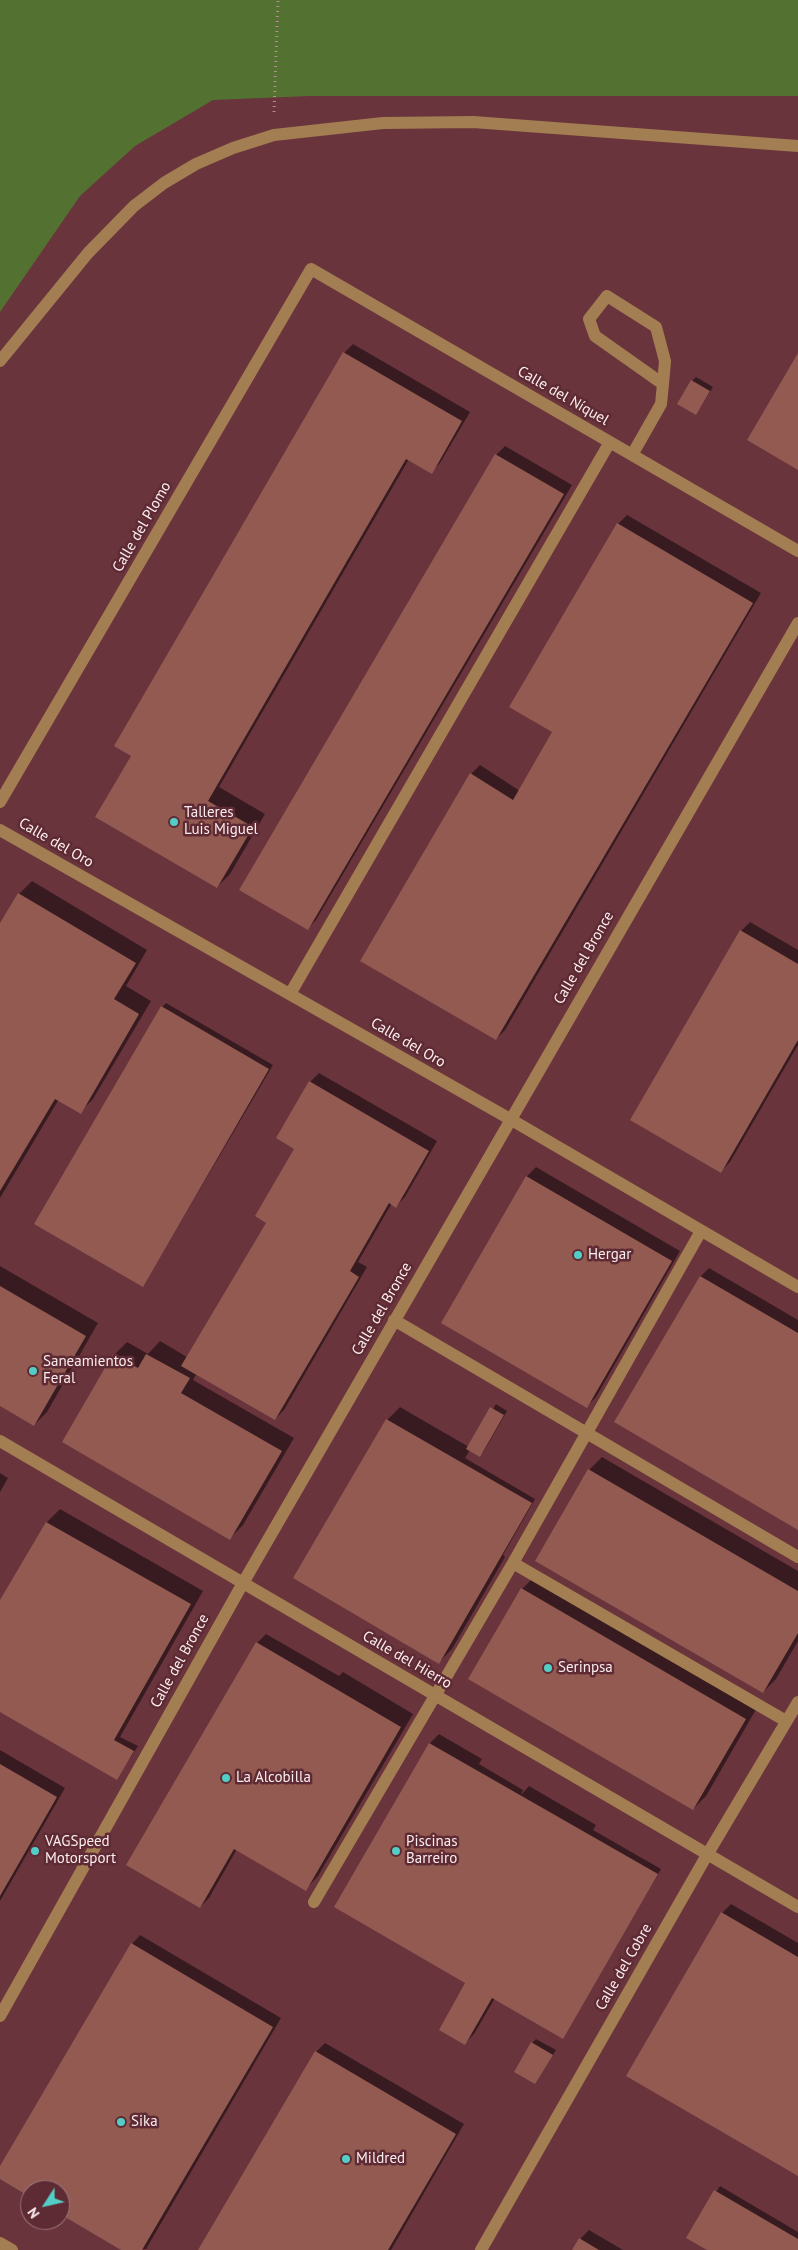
<!DOCTYPE html>
<meta charset="utf-8">
<style>
body{margin:0}
#map{position:relative;width:798px;height:2250px;overflow:hidden;background:#6a343d;font-family:"PT Sans",sans-serif}
canvas{display:block}
.north{position:absolute;left:20px;top:2180px;width:50px;height:50px;box-sizing:border-box;background:#5e2a33;border:1px solid #9d787e;border-radius:50%;rotate:235deg;font-size:14px;font-weight:700;line-height:20px;text-align:center;color:#fbedee}
.north::after{content:'';display:block;margin:auto;width:18px;height:22px;background:#54cdc7;clip-path:polygon(50% 0,100% 100%,50% 72%,0 100%)}
</style>
<div id="map">
<canvas width="798" height="2250"></canvas>
<div class="north">N</div>
</div>
<script>
const context = document.querySelector('canvas').getContext('2d');
context.lineJoin = 'round';
function fillPath(path, color) {
  context.fillStyle = color;
  context.fill(path, 'evenodd');
}
function shape(rows) {
  const path = new Path2D();
  for (const r of rows) {
    path.moveTo(r[0], r[1]);
    for (let i = 2; i < r.length; i += 2) path.lineTo(r[i], r[i + 1]);
  }
  return path;
}
function trace(path, color, width, dash) {
  context.strokeStyle = color;
  context.lineWidth = width;
  context.lineCap = dash ? 'butt' : 'round';
  context.setLineDash(dash || []);
  context.stroke(path);
}
function write(font, color, halo, rows, align = 'center') {
  context.font = font + ' "PT Sans",sans-serif';
  context.lineWidth = 5;
  context.setLineDash([]);
  context.textBaseline = 'middle';
  context.strokeStyle = halo;
  context.fillStyle = color;
  for (const [text, x, y, turn = 0] of rows) {
    context.save();
    context.translate(x, y);
    context.rotate((+turn || 0) * Math.PI / 180);
    context.textAlign = isNaN(turn) ? turn : align;
    if (halo) context.strokeText(text, 0, 0);
    context.fillText(text, 0, 0);
    context.restore();
  }
}
const green = shape([
 [0,0,798,0,798,96,310,96,213,100,135,146,80,196,0,312]
]);
const shadow = shape([
 [353,344,470,412,440,463,431,472,409,459,219,787,265,814,230,874,217,887,132,757,344,353],
 [696,377,713,387,696,414,692,381],
 [505,446,572,485,316,920,307,929,496,455],
 [627,515,761,593,505,1030,496,1039,471,774,480,765,520,791,554,732,618,524],
 [32,881,147,950,126,986,151,1001,93,1099,80,1112,59,1099,0,1198,0,926,19,894],
 [750,922,798,950,798,1045,730,1162,721,1171,741,931],
 [166,1003,273,1065,143,1286,162,1007],
 [319,1073,437,1141,405,1197,396,1206,392,1203,358,1262,367,1267,284,1410,275,1419,197,1373,193,1380,294,1438,243,1525,230,1538,114,1355,127,1342,148,1354,160,1341,187,1357,268,1222,296,1148,310,1082],
 [536,1167,680,1251,596,1397,587,1406,442,1323,527,1176],
 [0,1266,98,1323,47,1412,34,1425,0,1405],
 [709,1268,798,1320,798,1528,700,1277],
 [496,1404,507,1411,484,1451,479,1456,470,1450,465,1458,535,1499,503,1555,505,1557,452,1649,439,1662,387,1420,400,1407,469,1447],
 [602,1457,798,1571,798,1641,776,1679,763,1692,589,1470],
 [0,1473,8,1478,0,1492],
 [60,1509,203,1591,120,1737,138,1746,117,1778,0,1711,0,1602,47,1522],
 [535,1576,758,1706,706,1796,693,1809,522,1589],
 [266,1634,339,1676,343,1672,413,1714,318,1876,306,1889,237,1849,209,1898,200,1907,128,1865,257,1643],
 [439,1734,482,1759,479,1764,523,1790,521,1795,529,1786,596,1825,593,1830,661,1869,562,2037,495,1998,474,2034,465,2043,467,1983,336,1907,430,1743],
 [0,1750,65,1788,0,1901],
 [731,1904,798,1943,798,2174,722,1913],
 [140,1935,281,2018,146,2249,124,2250,60,2213,60,2190,30,2190,30,2195,0,2178,0,2169,132,1944],
 [536,2039,556,2050,535,2083,532,2043],
 [325,2043,464,2124,391,2250,200,2250,316,2052],
 [720,2186,798,2232,798,2250,710,2250,688,2237],
 [589,2230,623,2250,574,2250,580,2239]
]);
const building = shape([
 [343,352,462,421,432,474,406,459,208,801,253,827,217,888,95,817,131,756,114,746],
 [798,353,798,470,747,440],
 [691,380,710,391,696,415,677,404],
 [495,454,564,494,308,930,239,890],
 [617,523,753,603,496,1040,360,961,470,773,513,800,552,732,509,707],
 [18,893,136,963,114,999,139,1014,81,1114,55,1099,0,1191,0,923],
 [740,930,798,964,798,1040,721,1173,630,1120],
 [161,1006,269,1069,143,1287,34,1224],
 [309,1081,429,1151,396,1208,389,1203,350,1271,359,1277,275,1420,181,1366,266,1223,255,1216,294,1149,276,1138],
 [526,1176,672,1261,587,1408,441,1323],
 [700,1276,798,1333,798,1530,614,1422],
 [0,1286,86,1336,34,1426,0,1406],
 [113,1354,138,1368,146,1354,190,1378,181,1393,282,1451,230,1540,62,1442],
 [490,1407,504,1415,480,1457,466,1449],
 [386,1419,532,1503,439,1664,293,1578],
 [588,1469,798,1591,798,1633,763,1693,535,1561],
 [46,1522,191,1604,114,1740,134,1751,117,1780,0,1712,0,1600],
 [521,1588,746,1719,693,1810,468,1679],
 [256,1642,401,1727,306,1891,234,1849,200,1908,126,1865],
 [429,1743,658,1874,563,2039,492,1998,465,2045,439,2030,465,1983,334,1907],
 [0,1764,57,1797,0,1896],
 [721,1912,798,1957,798,2176,626,2076],
 [131,1943,273,2027,142,2250,121,2250,60,2214,60,2190,30,2190,30,2197,0,2179,0,2166],
 [531,2042,553,2055,535,2084,514,2072],
 [315,2051,456,2134,388,2250,198,2250],
 [714,2190,798,2239,798,2250,707,2250,686,2238],
 [579,2238,599,2250,572,2250]
]);
const path = shape([
 [274,112,278,0]
]);
const minor = shape([
 [0,361,88,253,134,206,164,183,196,164,233,148,274,135,383,123,473,122,798,146],
 [632,455,661,404,663,384,665,361,656,327,607,296,589,319,595,336,663,384],
 [0,802,311,269,798,551],
 [0,830,510,1119,798,1287],
 [290,994,610,442],
 [394,1320,798,1557],
 [0,1441,798,1907],
 [513,1563,786,1721],
 [314,1902,513,1563,701,1231],
 [0,2016,243,1583,798,623],
 [0,2243,12,2250],
 [481,2250,707,1855,798,1702]
]);
const markers = [
 [174,822,5,"#54cdc7"],
 [578,1255,5,"#54cdc7"],
 [33,1371,5,"#54cdc7"],
 [548,1668,5,"#54cdc7"],
 [226,1778,5,"#54cdc7"],
 [35,1851,5,"#54cdc7"],
 [396,1851,5,"#54cdc7"],
 [121,2122,5,"#54cdc7"],
 [346,2159,5,"#54cdc7"]
];
const streetNames = [
 ["Calle del Níquel",563,396,30],
 ["Calle del Plomo",142,527,-60],
 ["Calle del Oro",56,843,30],
 ["Calle del Bronce",584,958,-60],
 ["Calle del Oro",408,1043,30],
 ["Calle del Bronce",382,1309,-60],
 ["Calle del Hierro",407,1660,30],
 ["Calle del Bronce",180,1661,-61],
 ["Calle del Cobre",624,1967,-60]
];
const poiNames = [
 ["Talleres",184,813],
 ["Luis Miguel",184,830],
 ["Hergar",588,1255],
 ["Saneamientos",43,1362],
 ["Feral",43,1379],
 ["Serinpsa",558,1668],
 ["La Alcobilla",236,1778],
 ["VAGSpeed",45,1842],
 ["Motorsport",45,1859],
 ["Piscinas",406,1842],
 ["Barreiro",406,1859],
 ["Sika",131,2122],
 ["Mildred",356,2159]
];
fillPath(green, '#537231');
fillPath(shadow, '#0007');
fillPath(building, '#925a50');
trace(path, '#b29095', 3, [1, 4]);
trace(minor, '#a37e52', 12);
for (const [x, y, r, color] of markers) {
  const dot = new Path2D();
  dot.arc(x, y, r, 0, 2 * Math.PI);
  context.fillStyle = color;
  context.fill(dot);
  trace(dot, '#5e2a33', 2);
}
write('15px', '#fbedee', '#5e2a33', streetNames);
write('15px', '#fbedee', '#5e2a33', poiNames, 'left');
</script>
